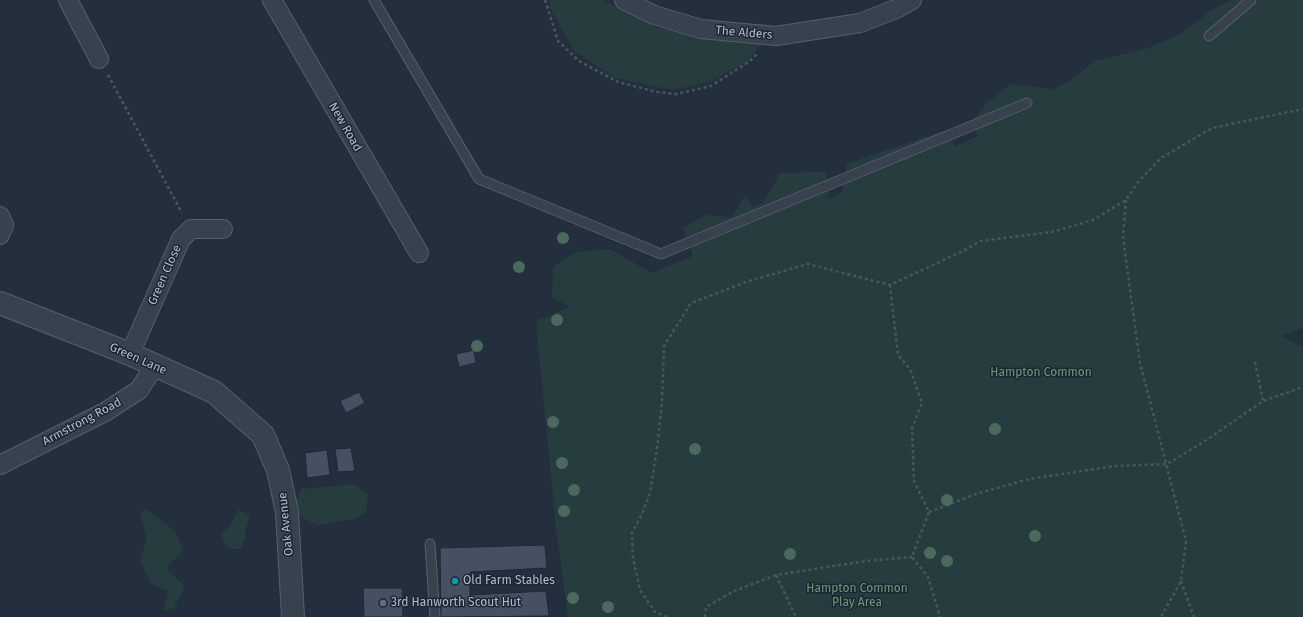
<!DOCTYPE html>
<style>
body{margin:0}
canvas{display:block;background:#242f3e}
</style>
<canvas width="1303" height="617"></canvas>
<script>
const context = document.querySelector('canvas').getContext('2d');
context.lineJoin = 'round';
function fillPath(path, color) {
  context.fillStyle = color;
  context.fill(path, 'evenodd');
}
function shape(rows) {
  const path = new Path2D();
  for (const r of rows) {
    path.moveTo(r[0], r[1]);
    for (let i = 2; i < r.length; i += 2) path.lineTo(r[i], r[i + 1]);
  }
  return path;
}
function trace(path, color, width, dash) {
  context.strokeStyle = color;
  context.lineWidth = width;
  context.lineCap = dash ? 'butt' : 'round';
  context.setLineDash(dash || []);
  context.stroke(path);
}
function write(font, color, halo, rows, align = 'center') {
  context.font = font + ' "Fira Sans",sans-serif';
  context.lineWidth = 3;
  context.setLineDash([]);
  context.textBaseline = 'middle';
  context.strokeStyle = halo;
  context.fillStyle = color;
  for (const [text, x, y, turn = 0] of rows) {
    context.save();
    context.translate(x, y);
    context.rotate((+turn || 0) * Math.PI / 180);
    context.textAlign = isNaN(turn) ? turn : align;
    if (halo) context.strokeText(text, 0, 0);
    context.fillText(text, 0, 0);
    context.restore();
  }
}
const green = shape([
 [549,0,603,0,657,28,761,43,750,59,710,82,672,90,616,78,575,52,550,8],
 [1231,0,1303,0,1303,328,1282,335,1284,338,1302,346,1303,351,1303,617,568,617,556,529,536,321,570,307,552,297,553,267,576,252,609,249,652,273,693,256,683,228,706,215,731,217,745,197,753,207,764,202,780,173,826,172,829,199,842,193,847,164,945,130,955,146,978,136,972,122,987,103,1011,84,1054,89,1071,80,1095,61,1146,49,1179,35,1209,12],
 [355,484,368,494,366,512,355,519,317,525,298,515,295,504,301,489],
 [145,508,175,531,183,550,166,568,185,586,174,608,163,611,169,591,151,584,140,560,147,538,140,515],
 [238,510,250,515,245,530,246,537,240,549,228,548,221,535,231,524]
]);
const building = shape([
 [474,350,476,363,459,367,456,354,474,350],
 [359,392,365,403,346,413,340,401,359,392],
 [351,448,355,471,338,472,335,449,351,448],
 [327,450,330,475,307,478,305,453,327,450],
 [545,545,547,568,470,572,470,595,546,591,549,616,441,617,440,548,545,545],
 [363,588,402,588,403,617,364,617,363,588]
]);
const path = shape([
 [545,0,558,41,579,61,618,82,657,92,676,94,711,86,750,61,758,53],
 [108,75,182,213],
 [1126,200,1123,237,1140,363,1186,541,1181,581,1161,617],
 [890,285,898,355,910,369,922,403,912,428,914,481,929,512,912,557,928,577,940,617],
 [1255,362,1263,401],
 [929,512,979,493,1029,479,1115,466,1167,464,1202,443,1263,401,1303,387],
 [776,575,796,617],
 [1181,581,1194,617],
 [667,617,655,612,640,590,633,558,632,533,642,514,650,493,657,449,662,401,664,346,691,303,746,282,808,264,890,285,965,250,980,241,1052,232,1093,220,1126,200,1138,182,1161,158,1212,128,1303,109],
 [705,617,706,607,734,591,776,575,866,561,912,557]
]);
const service = shape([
 [374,0,479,179,661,254,1027,103],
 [1209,36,1251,0],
 [430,544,435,617]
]);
const minor = shape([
 [68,0,99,59],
 [272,0,419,253],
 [624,0,654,15,701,29,776,36,860,23,896,9,912,0],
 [0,216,4,225,0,235],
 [130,354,181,239,191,229,223,229],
 [0,465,105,412,139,390,154,367]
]);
const tertiary = shape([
 [0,303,130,354,214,392,263,435,278,470,287,512,293,617]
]);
const trees = [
 [563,238],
 [519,267],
 [557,320],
 [477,346],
 [553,422],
 [995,429],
 [695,449],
 [562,463],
 [574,490],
 [947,500],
 [564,511],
 [1035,536],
 [930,553],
 [790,554],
 [947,561],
 [573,598],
 [608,607]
];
const markers = [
 [455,581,4,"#0f9aa8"],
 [383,603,4,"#5c6f8a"]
];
const streetNames = [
 ["The Alders",744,33,5],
 ["New Road",345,127,60],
 ["Green Close",165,275,-66],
 ["Green Lane",138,359,24],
 ["Armstrong Road",82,422,-28],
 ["Oak Avenue",286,524,-96]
];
const parkNames = [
 ["Hampton Common",1041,373],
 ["Hampton Common",857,589],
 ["Play Area",857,603]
];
const poiNames = [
 ["Old Farm Stables",463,581],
 ["3rd Hanworth Scout Hut",391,603]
];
fillPath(green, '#263c3f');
fillPath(building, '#455162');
trace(building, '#1f2835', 1);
trace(service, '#565f6c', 11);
trace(minor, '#565f6c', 20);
trace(tertiary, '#565f6c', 24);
trace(path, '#44595c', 2.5, [3, 3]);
trace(service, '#38414e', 9);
trace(minor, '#38414e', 18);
trace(tertiary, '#38414e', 22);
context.fillStyle = '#4b6a5d';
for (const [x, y] of trees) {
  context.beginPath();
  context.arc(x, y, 6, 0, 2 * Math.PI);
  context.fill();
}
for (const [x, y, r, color] of markers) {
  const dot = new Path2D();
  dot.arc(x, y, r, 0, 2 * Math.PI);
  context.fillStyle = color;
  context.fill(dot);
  trace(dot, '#1d2633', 1.5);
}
write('12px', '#b4bcc9', '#1d2633', streetNames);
write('12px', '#6b9a76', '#1d2633', parkNames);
write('12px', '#b4bcc9', '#1d2633', poiNames, 'left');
</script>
